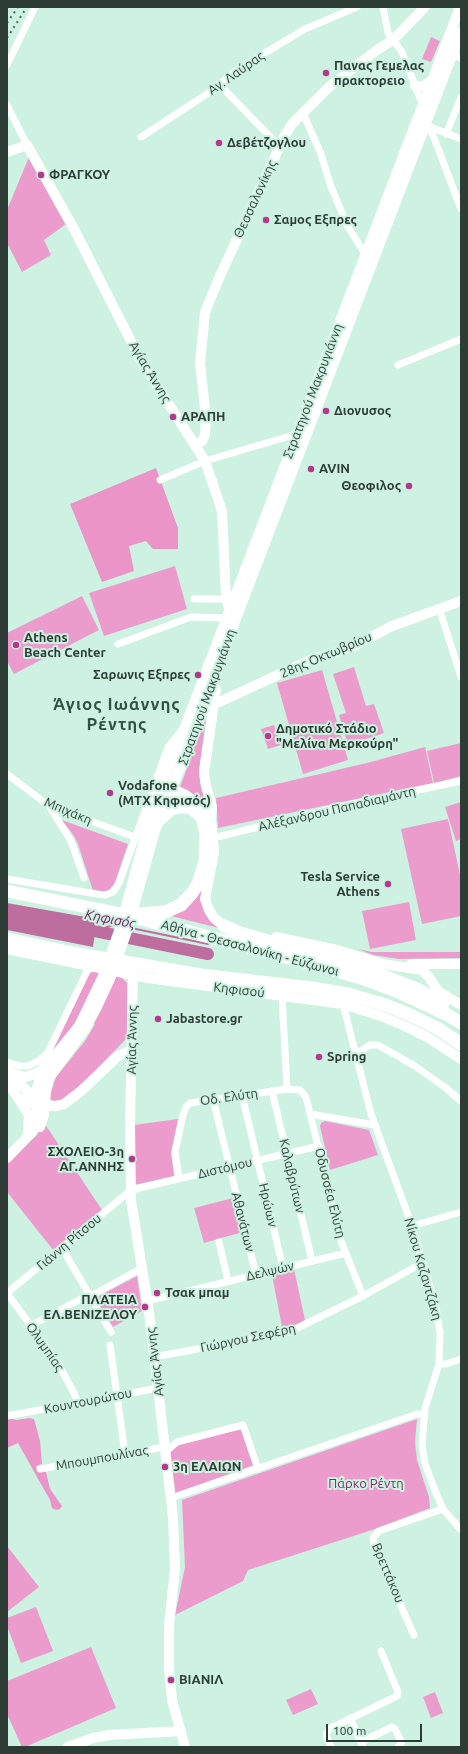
<!DOCTYPE html>
<meta charset="utf-8">
<style>
body{margin:0}
#map{position:relative;width:468px;height:1754px;overflow:hidden;background:#cdf2e1;font-family:Ubuntu,sans-serif}
canvas{display:block}
.frame{position:absolute;inset:0;border:8px solid #2e3c36;pointer-events:none}
.scale{position:absolute;left:326px;top:1724px;width:96px;height:18px;box-sizing:border-box;border:2px solid #2e3c36;border-top:0;padding-left:5px;font-size:12px;line-height:14px;white-space:nowrap;color:#2e3c36;-webkit-text-stroke:3px #cdf2e1;paint-order:stroke}
</style>
<div id="map">
<canvas width="468" height="1754"></canvas>
<div class="frame"></div>
<div class="scale">100 m</div>
</div>
<script>
const context = document.querySelector('canvas').getContext('2d');
context.lineJoin = 'round';
function fillPath(path, color) {
  context.fillStyle = color;
  context.fill(path, 'evenodd');
}
function shape(rows) {
  const path = new Path2D();
  for (const r of rows) {
    path.moveTo(r[0], r[1]);
    for (let i = 2; i < r.length; i += 2) path.lineTo(r[i], r[i + 1]);
  }
  return path;
}
function trace(path, color, width, dash) {
  context.strokeStyle = color;
  context.lineWidth = width;
  context.lineCap = dash ? 'butt' : 'round';
  context.setLineDash(dash || []);
  context.stroke(path);
}
function write(font, color, halo, rows, align = 'center') {
  context.font = font + ' Ubuntu,sans-serif';
  context.lineWidth = 4;
  context.setLineDash([]);
  context.textBaseline = 'middle';
  context.strokeStyle = halo;
  context.fillStyle = color;
  for (const [text, x, y, turn = 0] of rows) {
    context.save();
    context.translate(x, y);
    context.rotate((+turn || 0) * Math.PI / 180);
    context.textAlign = isNaN(turn) ? turn : align;
    if (halo) context.strokeText(text, 0, 0);
    context.fillText(text, 0, 0);
    context.restore();
  }
}
const green = shape([
 [431,37,440,41,431,62,422,59],
 [29,157,66,224,44,240,51,255,22,272,7,243,7,210],
 [175,566,187,609,104,636,89,593],
 [82,596,99,630,14,674,7,661,7,633],
 [354,667,366,706,374,704,384,733,348,745,339,715,346,713,333,674],
 [322,670,348,760,303,774,277,683],
 [206,721,199,769,201,787,207,805,189,791,180,787,204,722],
 [274,725,281,745,268,749,261,729],
 [461,743,461,776,434,783,427,751],
 [425,747,433,783,218,828,216,798,367,763],
 [461,802,461,839,456,841,445,807],
 [448,819,461,879,461,916,422,924,401,829],
 [62,820,128,844,114,885,107,892,93,891,78,844,74,836],
 [202,889,203,909,209,919,219,928,171,916],
 [409,902,416,940,370,949,362,911],
 [358,949,372,952,461,952,461,958,399,959,373,955],
 [94,971,121,977,127,983,127,1038,81,1085,62,1100,53,1101,50,1099,50,1095,56,1077,85,1041,95,1024,80,1015,70,1030,53,1052,52,1052,89,974],
 [178,1119,171,1153,174,1176,134,1185,134,1125],
 [325,1121,369,1130,378,1155,330,1170,320,1126,321,1123],
 [44,1125,47,1127,102,1210,54,1251,7,1192,7,1163,36,1136],
 [237,1197,246,1231,204,1243,194,1208],
 [294,1269,305,1320,296,1325,282,1327,272,1275],
 [137,1276,142,1311,113,1327,95,1298],
 [417,1419,415,1442,417,1460,429,1497,430,1508,372,1530,248,1570,243,1581,175,1615,185,1567,182,1500],
 [241,1429,254,1465,173,1494,168,1453,178,1444],
 [7,1546,39,1587,7,1612],
 [36,1607,53,1651,21,1663,7,1626,7,1618],
 [91,1647,116,1708,25,1747,22,1747,7,1714,7,1681],
 [311,1689,318,1704,293,1715,286,1700],
 [435,1692,443,1713,431,1718,423,1697]
]);
const forest = shape([
 [156,468,178,528,178,549,153,549,146,541,129,546,134,571,102,582,70,504],
 [7,1418,17,1420,29,1418,34,1419,40,1441,42,1464,36,1466,39,1471,46,1472,50,1489,62,1506,60,1509,56,1510,52,1508,50,1500,18,1443,7,1448]
]);
const water = shape([
 [7,903,97,919,93,947,7,930]
]);
const stream = shape([
 [131,928,208,944],
 [96,931,113,925,117,926]
]);
const river = shape([
 [80,928,208,954]
]);
const street = shape([
 [383,7,388,33,402,52,423,106],
 [453,55,461,58],
 [7,65,35,7],
 [219,84,279,146],
 [7,105,27,145],
 [303,113,321,154,330,184,347,225,365,254],
 [425,122,426,125,433,135,461,209],
 [428,126,461,139],
 [446,134,461,97],
 [141,137,210,92,238,69,305,29,357,7],
 [398,365,461,339],
 [160,480,205,461,300,433],
 [194,599,226,599],
 [439,608,461,677],
 [118,644,191,617,227,618],
 [7,774,49,806,135,837],
 [49,806,71,841,84,878],
 [213,838,352,804,461,781],
 [7,879,97,894,105,895,113,892,119,883,168,747,181,731],
 [282,995,287,1089],
 [343,1004,371,1114,412,1226,436,1307,440,1333,439,1364,425,1408,422,1445,425,1464,436,1493,443,1509,461,1530],
 [356,1054,370,1045,378,1045,415,1066,446,1088,461,1101],
 [7,1062,19,1066,28,1066,40,1060,48,1052,89,967],
 [272,1091,312,1261],
 [242,1095,283,1268],
 [213,1099,256,1275],
 [310,1114,375,1125],
 [179,1178,175,1152,183,1115,186,1107,190,1103,287,1089,300,1090,305,1096,307,1101,341,1241,363,1296],
 [412,1226,461,1212],
 [219,1242,228,1281],
 [62,1248,111,1332],
 [7,1293,131,1190,319,1146],
 [7,1293,58,1363,79,1403],
 [91,1296,142,1268],
 [147,1301,346,1253],
 [30,1326,90,1294],
 [110,1345,125,1454],
 [154,1357,289,1332,363,1296,422,1263],
 [439,1364,446,1364,461,1359],
 [7,1416,158,1388],
 [165,1452,177,1442,243,1425,258,1469],
 [40,1469,164,1447],
 [171,1498,417,1414,424,1414],
 [414,1635,375,1548,373,1538,379,1531,443,1509],
 [350,1718,363,1747],
 [361,1742,392,1727,395,1729,401,1741,401,1744,398,1747],
 [331,1747,326,1735,329,1729,397,1696,398,1692,381,1651]
]);
const secondary = shape([
 [415,86,423,86,431,81],
 [7,152,27,145,75,231,140,359,205,461,222,511,226,599,230,611],
 [196,445,203,440,205,434,206,418,200,363,205,312,219,278,284,137,292,124,330,86,377,50,393,40,425,7],
 [216,689,204,773,206,786,212,807,211,820,214,852,205,899,209,910,214,918,224,926,231,927],
 [208,704,214,704,226,699,310,660,350,648,392,626,461,601],
 [166,786,184,794,199,805,208,813,211,820],
 [276,937,337,950,383,964,422,970,429,977,438,991,461,1005],
 [7,949,148,978,343,1004,381,1016,405,1026,429,1038,461,1059],
 [411,964,461,964],
 [133,975,130,1123,131,1200,149,1312,173,1517,175,1569,169,1625,169,1671,172,1700,185,1747],
 [7,1067,23,1087,41,1102],
 [11,1073,26,1077,37,1073,45,1067],
 [7,1081,29,1115,28,1132],
 [19,1098,38,1105,56,1106,64,1104,81,1091,117,1057,132,1049],
 [40,1127,44,1115,46,1092,49,1078,85,1029,97,1007,110,979,127,931,155,831,206,703,234,624,461,32],
 [7,1158,32,1132,37,1117,37,1088,41,1073,79,1026,103,976,120,928,150,818,460,7],
 [68,1747,93,1738,109,1735,181,1731]
]);
const highway = shape([
 [160,819,170,810,178,807,189,807],
 [7,891,126,915,327,968,364,979,401,993,446,1014,461,1023],
 [140,914,165,912,181,905,192,893,198,884,205,861,206,834,202,817,194,810,160,792],
 [224,926,240,933,361,967,417,989,443,1004],
 [7,939,73,953,201,975,312,988,348,994,386,1005,408,1014,437,1028,461,1044]
]);
const rail = shape([
 [7,23,18,7],
 [7,38,27,7]
]);
const markers = [
 [326,73,4,"#b4398c"],
 [219,143,4,"#b4398c"],
 [41,175,4,"#b4398c"],
 [266,220,4,"#b4398c"],
 [326,411,4,"#b4398c"],
 [173,417,4,"#b4398c"],
 [311,469,4,"#b4398c"],
 [409,486,4,"#b4398c"],
 [16,645,4,"#b4398c"],
 [198,675,4,"#b4398c"],
 [268,736,4,"#b4398c"],
 [110,793,4,"#b4398c"],
 [388,884,4,"#b4398c"],
 [158,1019,4,"#b4398c"],
 [319,1057,4,"#b4398c"],
 [132,1159,4,"#b4398c"],
 [157,1293,4,"#b4398c"],
 [145,1307,4,"#b4398c"],
 [165,1467,4,"#b4398c"],
 [171,1680,4,"#b4398c"]
];
const poiNames = [
 ["Πανας Γεμελας",334,66],
 ["πρακτορειο",334,81],
 ["Δεβέτζογλου",227,143],
 ["ΦΡΑΓΚΟΥ",49,175],
 ["Σαμος Εξπρες",274,220],
 ["Διονυσος",334,411],
 ["ΑΡΑΠΗ",181,417],
 ["AVIN",319,469],
 ["Θεοφιλος",401,486,"right"],
 ["Athens",24,638],
 ["Beach Center",24,653],
 ["Σαρωνις Εξπρες",190,675,"right"],
 ["Δημοτικό Στάδιο",276,729],
 ["\"Μελίνα Μερκούρη\"",276,744],
 ["Vodafone",118,786],
 ["(MTX Κηφισός)",118,801],
 ["Tesla Service",380,877,"right"],
 ["Athens",380,892,"right"],
 ["Jabastore.gr",166,1019],
 ["Spring",327,1057],
 ["ΣΧΟΛΕΙΟ-3η",124,1152,"right"],
 ["ΑΓ.ΑΝΝΗΣ",124,1167,"right"],
 ["Τσακ μπαμ",165,1293],
 ["ΠΛΑΤΕΙΑ",137,1300,"right"],
 ["ΕΛ.ΒΕΝΙΖΕΛΟΥ",137,1315,"right"],
 ["3η ΕΛΑΙΩΝ",173,1467],
 ["ΒΙΑΝΙΛ",179,1680]
];
const streetNames = [
 ["Αγ. Λαύρας",236,73,-35],
 ["Θεσσαλονίκης",255,199,-65],
 ["Αγίας Άννης",150,372,59],
 ["Στρατηγού Μακρυγιάννη",313,391,-69],
 ["28ης Οκτωβρίου",326,655,-23],
 ["Στρατηγού Μακρυγιάννη",207,697,-70],
 ["Αλέξανδρου Παπαδιαμάντη",337,809,-13],
 ["Μπιχάκη",68,811,23],
 ["Αθήνα - Θεσσαλονίκη - Εύζωνοι",250,948,15],
 ["Κηφισού",239,990,7],
 ["Αγίας Άννης",132,1040,-89],
 ["Οδ. Ελύτη",229,1097,-8],
 ["Διστόμου",225,1168,-13],
 ["Καλαβρύτων",292,1176,77],
 ["Οδυσσέα Ελύτη",330,1193,76],
 ["Ηρώων",268,1205,77],
 ["Αθανάτων",243,1222,76],
 ["Γιάννη Ρίτσου",69,1242,-40],
 ["Νίκου Καζαντζάκη",423,1269,74],
 ["Δελψών",270,1271,-13],
 ["Γιώργου Σεφέρη",248,1338,-12],
 ["Ολυμπίας",45,1347,55],
 ["Αγίας Άννης",155,1362,-97],
 ["Κουντουρώτου",88,1401,-11],
 ["Μπουμπουλίνας",102,1458,-10],
 ["Βρεττάκου",388,1573,67]
];
const parkNames = [
 ["Πάρκο Ρέντη",366,1484]
];
const waterNames = [
 ["Κηφισός",110,919,11]
];
const districtNames = [
 ["Άγιος Ιωάννης",117,704],
 ["Ρέντης",117,724]
];
fillPath(green, '#ec9ccc');
fillPath(forest, '#ea94c8');
fillPath(water, '#be6d9f');
trace(stream, '#be6d9f', 2);
trace(river, '#be6d9f', 12);
trace(street, '#fff', 7);
trace(secondary, '#fff', 10);
trace(highway, '#fff', 13);
trace(rail, '#52655c', 2, [2, 4]);
for (const [x, y, r, color] of markers) {
  const dot = new Path2D();
  dot.arc(x, y, r, 0, 2 * Math.PI);
  context.fillStyle = color;
  context.fill(dot);
  trace(dot, '#cdf2e1', 1.5);
}
write('bold 13px', '#2e3c36', '#cdf2e1', poiNames, 'left');
write('13px', '#2e3c36', '#cdf2e1', streetNames);
write('13px', '#8a276a', '#cdf2e1', parkNames);
write('italic 14px', '#79165c', '#cdf2e1', waterNames);
context.letterSpacing = '1px';
write('bold 17px', '#315143', '#cdf2e1', districtNames);
context.letterSpacing = '0px';
</script>
